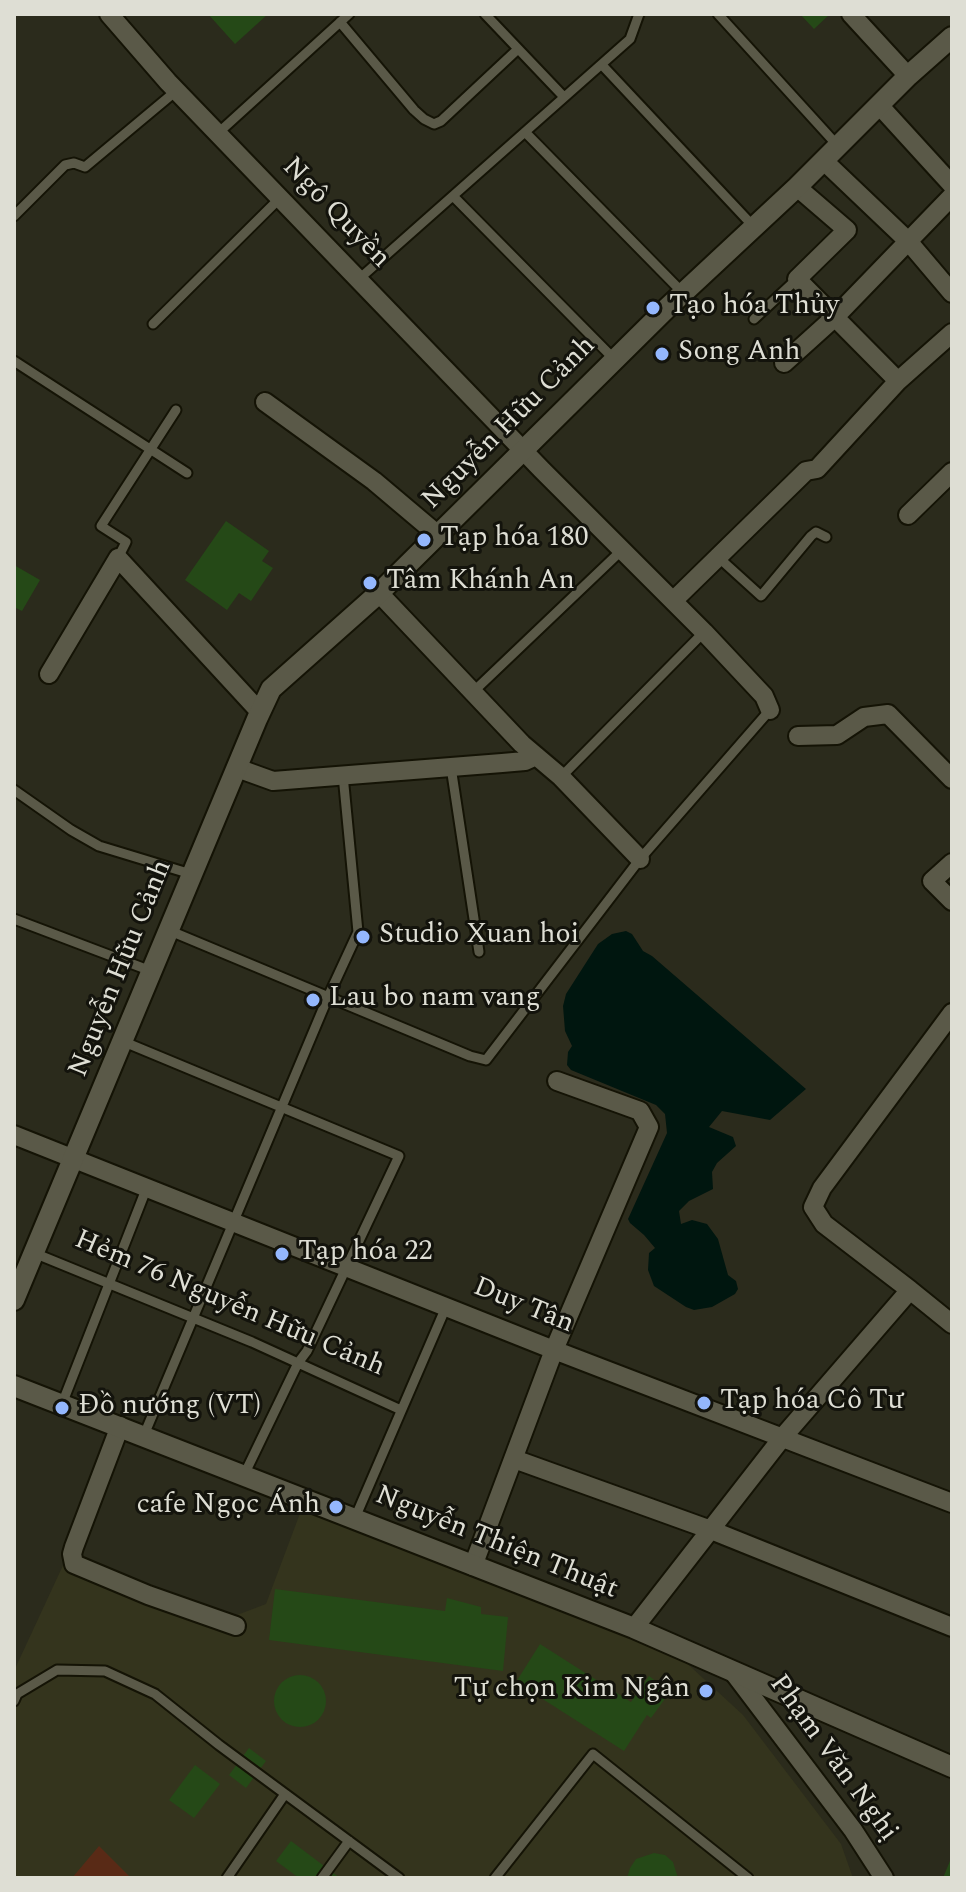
<!DOCTYPE html>
<meta charset="utf-8">
<style>
body{margin:0}
#map{position:relative;width:966px;height:1892px;overflow:hidden;background:#2b2b1c;font-family:Spectral,serif}
canvas{display:block}
.frame{position:absolute;inset:0;border:16px solid #deded4;pointer-events:none}
</style>
<div id="map">
<canvas width="966" height="1892"></canvas>
<div class="frame"></div>
</div>
<script>
const g = document.querySelector('canvas').getContext('2d');
g.lineJoin = 'round';
function fillPath(path, color) { g.fillStyle = color; g.fill(path, 'evenodd'); }
const toPath = rows => new Path2D(rows.map(r => 'M' + r).join(''));
function trace(path, color, width, dash) { g.strokeStyle = color; g.lineWidth = width; g.lineCap = dash ? 'butt' : 'round'; g.setLineDash(dash || []); g.stroke(path); }
function drawText(font, color, halo, rows, align = 'center') {
  g.font = font + ' Spectral,serif'; g.lineWidth = 6; g.setLineDash([]); g.textBaseline = 'middle'; g.strokeStyle = halo; g.fillStyle = color; for (const [text, x, y, turn = 0] of rows) {
    g.save(); g.translate(x, y); g.rotate((+turn || 0) * Math.PI / 180); g.textAlign = isNaN(turn) ? turn : align; if (halo) g.strokeText(text, 0, 0); g.fillText(text, 0, 0); g.restore();
  }
}
const built = toPath([
 [302,1508,679,1656,743,1715,841,1844,853,1878,14,1878,14,1671,65,1561,237,1615,266,1604]
]);
const green = toPath([
 [99,1846,131,1878,72,1878]
]);
const water = toPath([
 [626,931,632,934,643,951,652,956,806,1089,770,1120,722,1111,709,1127,733,1137,736,1146,717,1163,712,1172,713,1189,689,1201,679,1211,681,1224,692,1220,707,1224,718,1239,728,1275,736,1281,738,1289,735,1294,712,1307,694,1310,686,1307,654,1286,648,1270,649,1253,655,1248,644,1235,630,1223,628,1219,667,1133,665,1114,656,1105,571,1070,567,1065,568,1052,572,1046,565,1031,563,1006,566,994,598,944,612,934]
]);
const building = toPath([
 [208,14,268,14,235,44],
 [800,14,830,14,814,29],
 [226,521,269,551,262,561,273,568,251,601,239,593,227,610,185,580],
 [14,565,40,580,22,611,14,607],
 [275,1589,445,1611,447,1598,481,1607,481,1614,508,1617,503,1671,269,1640],
 [540,1644,631,1702,649,1676,670,1692,651,1718,647,1715,624,1751,516,1682],
 '274 1701a26 26 0 1 1 52 0a26 26 0 1 1-52 0Z',
 [249,1748,266,1761,246,1788,229,1775],
 [195,1765,220,1784,194,1818,169,1800],
 [291,1841,340,1878,299,1878,276,1861],
 [654,1853,665,1855,673,1862,678,1878,627,1878,630,1868,636,1859],
 [952,1856,952,1878,943,1878]
]);
const lane = toPath([
 [485,14,564,97],
 [718,14,838,146],
 [340,22,414,110,424,119,434,124,441,121,518,49],
 [602,65,754,227],
 [525,132,683,293],
 [217,134,349,14],
 [453,196,615,360],
 [14,216,65,165,74,163,85,167,176,91],
 [359,279,630,39,639,14],
 [754,319,797,279],
 [153,324,280,198],
 [14,361,187,473],
 [718,557,761,596,811,536,816,532,826,537],
 [118,558,126,542,101,526,176,410],
 [473,692,622,550],
 [451,767,479,952],
 [561,777,704,632],
 [14,790,71,830,99,846,191,874],
 [14,919,151,971],
 [168,930,470,1056,486,1060,640,859,770,710],
 [122,1041,399,1156,307,1351,298,1363,244,1475],
 [34,1253,252,1342,401,1410],
 [62,1404,147,1187],
 [144,1435,328,997,358,932,343,775],
 [355,1518,446,1307],
 [14,1701,17,1694,57,1670,105,1671,155,1694,219,1745,399,1878],
 [227,1878,285,1794],
 [322,1878,349,1841],
 [495,1878,593,1754,748,1878]
]);
const street = toPath([
 [109,14,168,82,542,470,704,632,764,696,770,710],
 [851,14,908,76],
 [879,105,952,185],
 [824,161,908,241,952,293],
 [797,187,847,230,797,279,898,381],
 [784,363,835,317,952,196],
 [265,402,374,481,438,535],
 [908,515,952,472],
 [379,593,522,744,561,777,640,859],
 [673,601,806,471,817,469,898,381,952,333],
 [49,674,118,558,260,712],
 [798,736,837,735,864,717,888,714,952,779],
 [237,768,273,781,502,763,525,761,536,756],
 [952,863,932,881,952,901],
 [14,1135,554,1350,952,1503],
 [910,1290,952,1324],
 [120,1426,74,1547,72,1554,74,1564,148,1595,236,1626],
 [514,1459,711,1530,952,1627],
 [473,1566,554,1350,649,1127,640,1111,557,1081],
 [634,1628,782,1438,910,1290,824,1224,813,1207,822,1188,952,1013],
 [734,1673,853,1830,884,1878]
]);
const secondary = toPath([
 [14,1300,257,719,271,689,379,593,666,309,797,187,908,76,952,37],
 [14,1386,634,1628,952,1767]
]);
const markers = [
 [653,308,8,"#94b7fd"],
 [662,354,8,"#94b7fd"],
 [424,540,8,"#94b7fd"],
 [370,583,8,"#94b7fd"],
 [363,937,8,"#94b7fd"],
 [313,1000,8,"#94b7fd"],
 [282,1254,8,"#94b7fd"],
 [704,1403,8,"#94b7fd"],
 [62,1408,8,"#94b7fd"],
 [336,1507,8,"#94b7fd"],
 [706,1691,8,"#94b7fd"]
];
const streetNames = [
 ["Ngô Quyền",335,214,46],
 ["Nguyễn Hữu Cảnh",510,424,-45],
 ["Nguyễn Hữu Cảnh",122,969,-68],
 ["Hẻm 76 Nguyễn Hữu Cảnh",229,1305,23],
 ["Duy Tân",523,1307,22],
 ["Nguyễn Thiện Thuật",496,1544,22],
 ["Phạm Văn Nghị",832,1759,54]
];
const poiNames = [
 ["Tạo hóa Thủy",669,308],
 ["Song Anh",678,354],
 ["Tạp hóa 180",440,540],
 ["Tâm Khánh An",386,583],
 ["Studio Xuan hoi",379,937],
 ["Lau bo nam vang",329,1000],
 ["Tạp hóa 22",298,1254],
 ["Tạp hóa Cô Tư",720,1403],
 ["Đồ nướng (VT)",78,1408],
 ["cafe Ngọc Ánh",320,1507,"right"],
 ["Tự chọn Kim Ngân",690,1691,"right"]
];
fillPath(built, '#34341d');
fillPath(green, '#592a16');
fillPath(water, '#00160f');
fillPath(building, '#254917');
trace(lane, '#141305', 13);
trace(street, '#141305', 22);
trace(secondary, '#141305', 24);
trace(lane, '#5a5948', 9);
trace(street, '#5a5948', 18);
trace(secondary, '#5a5948', 20);
for (const [x, y, r, color] of markers) { const dot = new Path2D(); dot.arc(x, y, r, 0, 2 * Math.PI); g.fillStyle = color; g.fill(dot); trace(dot, '#13130c', 3); }
drawText('28px', '#deded4', '#13130c', streetNames);
drawText('28px', '#deded4', '#13130c', poiNames, 'left');
</script>
